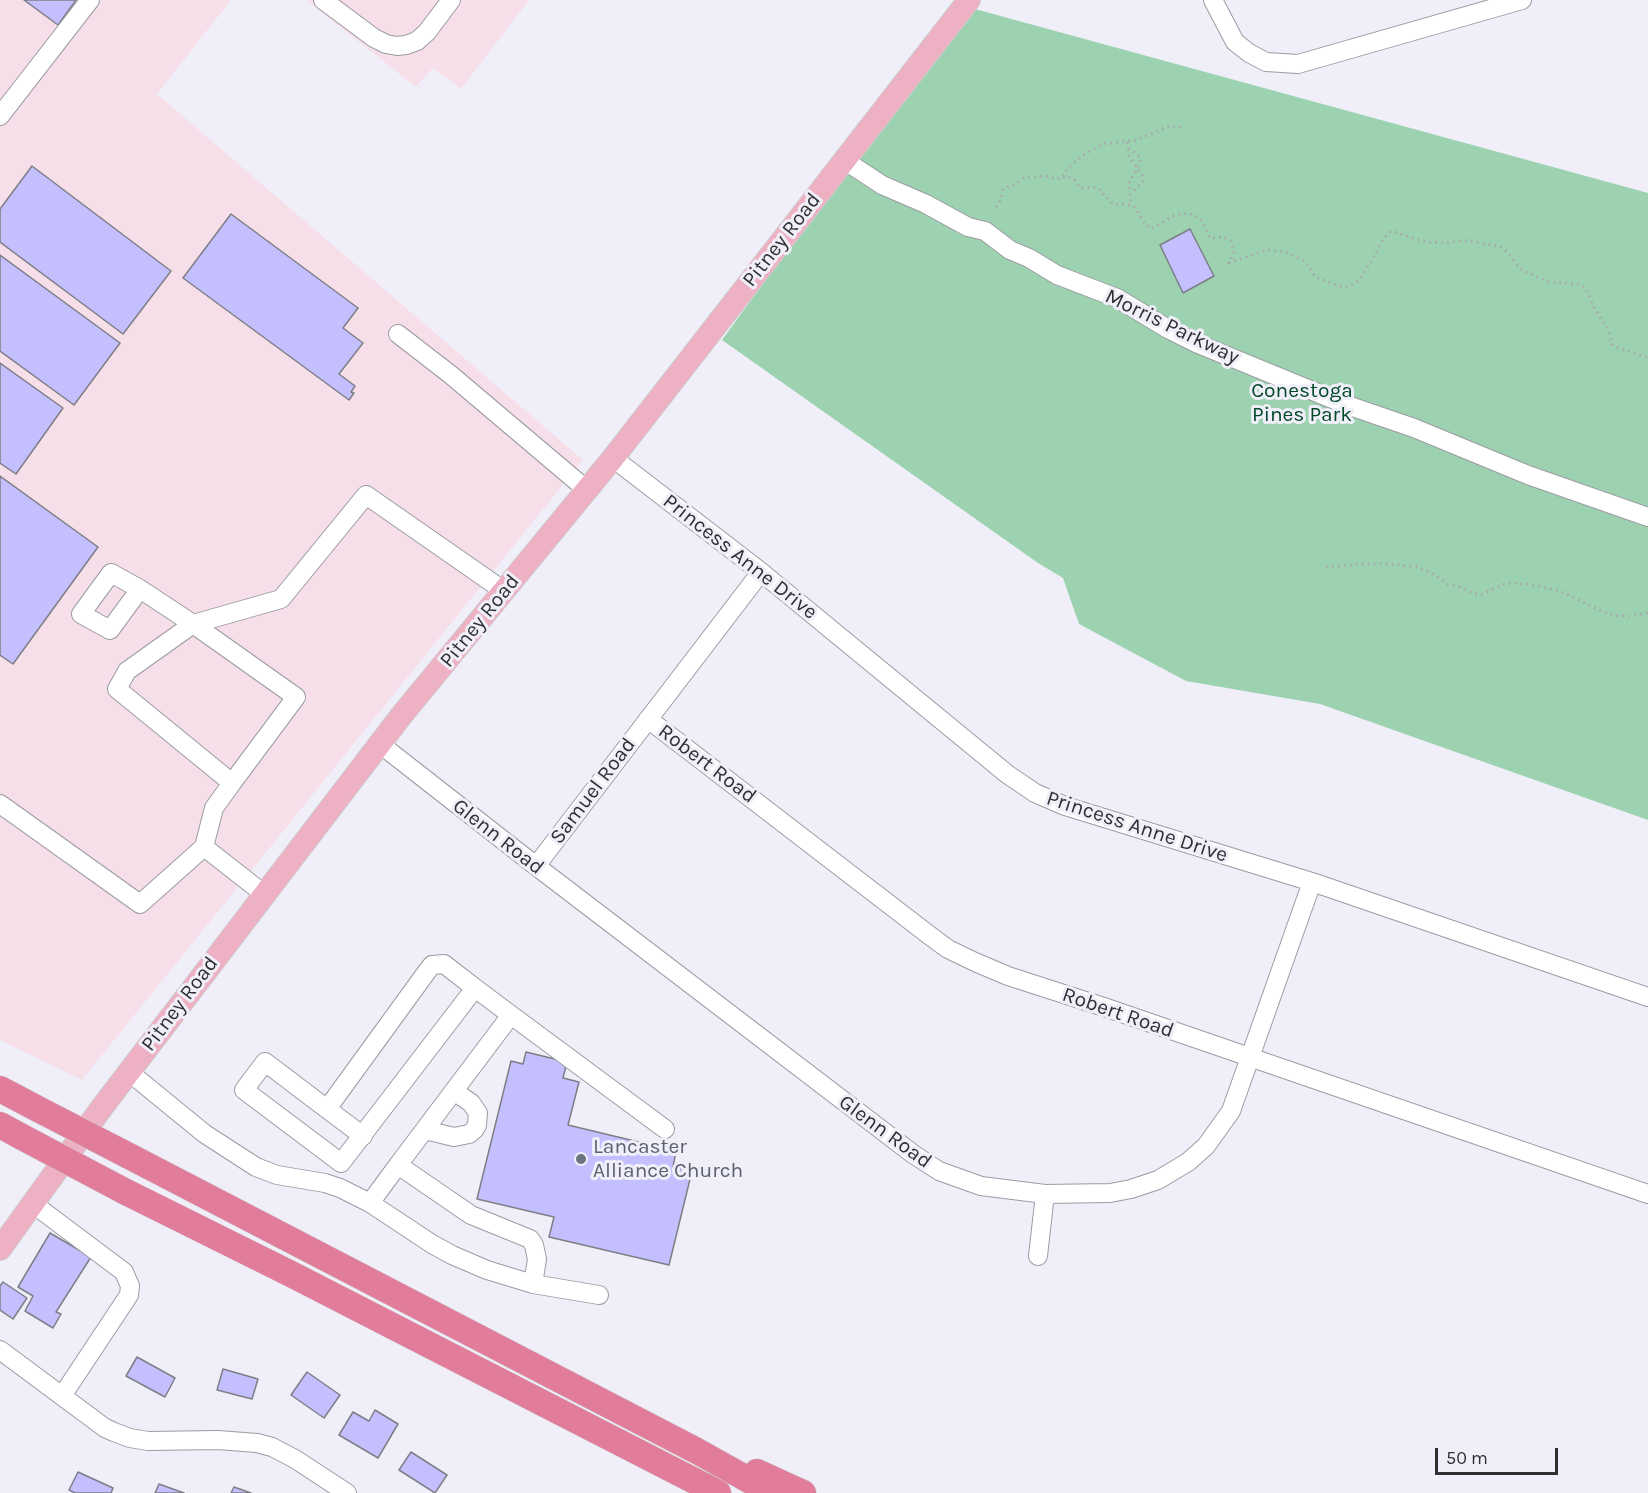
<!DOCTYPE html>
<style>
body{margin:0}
#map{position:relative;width:1648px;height:1493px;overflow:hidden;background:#f0eff9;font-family:Karla,sans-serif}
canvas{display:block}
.scale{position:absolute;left:1435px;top:1448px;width:123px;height:27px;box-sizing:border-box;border:3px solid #303033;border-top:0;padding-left:8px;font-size:18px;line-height:21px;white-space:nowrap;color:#303033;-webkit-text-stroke:4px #f0eff9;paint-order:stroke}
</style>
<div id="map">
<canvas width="1648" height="1493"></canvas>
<div class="scale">50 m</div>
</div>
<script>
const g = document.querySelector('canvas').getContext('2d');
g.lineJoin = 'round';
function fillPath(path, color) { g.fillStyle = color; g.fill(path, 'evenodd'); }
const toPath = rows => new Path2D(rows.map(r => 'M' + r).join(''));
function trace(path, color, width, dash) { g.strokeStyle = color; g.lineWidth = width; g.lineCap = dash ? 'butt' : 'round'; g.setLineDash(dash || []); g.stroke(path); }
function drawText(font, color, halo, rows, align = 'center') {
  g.font = font + ' Karla,sans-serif'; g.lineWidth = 6; g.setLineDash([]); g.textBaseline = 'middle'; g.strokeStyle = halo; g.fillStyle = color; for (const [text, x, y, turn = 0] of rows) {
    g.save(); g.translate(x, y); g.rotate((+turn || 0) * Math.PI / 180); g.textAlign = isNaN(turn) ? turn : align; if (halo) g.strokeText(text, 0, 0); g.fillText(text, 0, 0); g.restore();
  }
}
const industrial = toPath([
 [0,0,231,0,157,94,583,460,82,1080,0,1040],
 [306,0,529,0,461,89,433,68,416,87]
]);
const green = toPath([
 [964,6,1648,193,1648,820,1320,704,1186,681,1079,624,1063,578,1038,563,722,340]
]);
const building = toPath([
 [24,0,76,0,58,25,24,0],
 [32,166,171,271,123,334,0,242,0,209,32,166],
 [231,214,358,308,343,328,363,343,339,374,355,386,351,392,354,393,349,400,183,278,231,214],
 [1190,229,1214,276,1183,293,1160,245,1190,229],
 [0,255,120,343,74,405,0,351,0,255],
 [0,363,63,408,16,474,0,463,0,363],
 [0,476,98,547,13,664,0,655,0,476],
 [526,1052,567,1062,563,1078,579,1082,568,1125,676,1151,673,1167,692,1171,669,1265,549,1237,554,1217,477,1199,511,1061,523,1064,526,1052],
 [50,1233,91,1257,56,1312,61,1314,53,1328,25,1311,33,1296,18,1287,50,1233],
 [3,1282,27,1298,13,1319,0,1310,0,1286,3,1282],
 [137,1357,175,1378,165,1397,126,1376,137,1357],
 [223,1369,258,1379,252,1399,217,1390,223,1369],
 [307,1372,340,1395,324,1418,291,1395,307,1372],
 [375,1410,398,1424,378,1458,339,1435,353,1412,369,1421,375,1410],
 [411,1452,447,1475,435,1493,399,1470,411,1452],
 [78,1472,113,1488,111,1493,75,1493,69,1490,78,1472],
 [159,1484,184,1493,155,1493,159,1484],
 [234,1487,251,1493,231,1493,234,1487]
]);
const path = toPath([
 [1127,142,1128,147,1140,157,1140,163,1129,183,1131,205],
 [1128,149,1129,157,1143,176,1143,181,1132,193],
 [1063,177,1073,178,1080,188,1097,187,1113,204,1131,205,1136,208,1142,220,1151,229,1173,216,1188,213,1196,216,1203,222,1210,238,1224,237,1231,241,1234,252,1229,263,1267,250,1285,252,1305,261,1315,277,1342,287,1350,286,1358,281,1371,262,1383,239,1391,231,1426,242,1447,243,1463,240,1499,246,1504,249,1523,271,1549,282,1579,284,1585,287,1595,309,1608,329,1613,346,1648,358],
 [996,207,1000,201,1003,189,1013,185,1025,177,1044,176,1056,179,1063,177,1068,168,1082,156,1102,144,1137,140,1169,126,1185,128],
 [1326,567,1382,563,1417,567,1432,573,1448,584,1460,587,1474,594,1482,594,1507,583,1527,584,1560,591,1610,615,1629,616,1648,613]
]);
const minor = toPath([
 [323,0,374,38,386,44,397,46,406,45,417,41,427,32,451,0],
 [1213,0,1235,42,1249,53,1266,62,1298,64,1522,0],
 [0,116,90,0],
 [844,160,882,185,926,204,968,227,985,231,1010,250,1029,258,1057,275,1117,298,1168,329,1196,343,1347,405,1414,428,1528,475,1648,517],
 [398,334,451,375,587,490],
 [613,458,761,572,1007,774,1035,793,1065,806,1312,882,1648,997],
 [140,589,110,630,81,614,111,573,140,589,193,624,296,697,232,783],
 [648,719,929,935,948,949,975,962,1008,976,1104,1007,1648,1194],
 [380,744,536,866,913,1154,939,1171,981,1186,1045,1194,1110,1193,1131,1189,1158,1180,1188,1162,1206,1146,1231,1111,1312,882],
 [0,804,140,904,204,847,214,808,232,783,117,689,127,671,193,624,281,599,366,495,504,591],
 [204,847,264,894],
 [536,866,761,572],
 [511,1015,665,1129],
 [129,1072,205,1134,256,1167,277,1175,325,1183,340,1188,370,1203,432,1244,452,1255,487,1270,533,1284,537,1259,534,1245,530,1239,471,1215,398,1165,511,1015,475,988,444,964,432,965,428,970,327,1109,265,1062,244,1090,341,1163,475,988],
 [327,1109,363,1136],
 [425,1130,454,1137,469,1134,474,1130,477,1125,478,1113,471,1103,454,1091],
 [32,1203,124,1272,130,1286,129,1295,62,1396],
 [370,1203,398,1165],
 [1038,1256,1045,1194],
 [533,1284,599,1295],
 [0,1350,105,1428,114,1432,130,1438,148,1441,218,1440,257,1443,272,1447,295,1459,347,1493]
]);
const major = toPath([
 [0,1249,103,1106,401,716,613,458,969,0]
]);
const highway = toPath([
 [0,1089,36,1108],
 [0,1125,22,1137],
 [129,1156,697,1451,772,1493],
 [124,1191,291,1274,718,1493],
 [757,1472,803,1493]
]);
const highwayBridge = toPath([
 [36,1108,129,1156],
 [22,1137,124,1191]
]);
const markers = [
 [581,1159,6,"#6b7280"]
];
const streetNames = [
 ["Pitney Road",782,240,-52],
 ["Morris Parkway",1172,327,26],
 ["Princess Anne Drive",740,557,38],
 ["Pitney Road",480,621,-51],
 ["Robert Road",707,764,37],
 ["Samuel Road",593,791,-53],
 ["Princess Anne Drive",1137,827,18],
 ["Glenn Road",498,837,38],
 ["Pitney Road",180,1004,-53],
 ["Robert Road",1118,1013,19],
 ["Glenn Road",885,1132,36]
];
const parkNames = [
 ["Conestoga",1302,391],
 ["Pines Park",1302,415]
];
const worshipNames = [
 ["Lancaster",593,1147],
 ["Alliance Church",593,1171]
];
fillPath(industrial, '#f7dfea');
fillPath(green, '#9dd2b0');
fillPath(building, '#c4c0ff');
trace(building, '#7e7e86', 1.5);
trace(minor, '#9b9ba3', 20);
trace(major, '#cdcdce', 24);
trace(highway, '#cdcdce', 27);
trace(path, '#a7a7ae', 3, [1.5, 4.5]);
trace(minor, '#fff', 18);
trace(major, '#eeb0c3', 22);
trace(highway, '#e27c9b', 26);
trace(highwayBridge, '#cdcdce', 27, []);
trace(highwayBridge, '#e27c9b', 26);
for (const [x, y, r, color] of markers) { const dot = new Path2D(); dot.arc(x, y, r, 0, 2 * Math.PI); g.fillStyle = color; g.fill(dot); trace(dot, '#f0eff9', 2); }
drawText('21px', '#303033', '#f0eff9', streetNames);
drawText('21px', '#024929', '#f0eff9', parkNames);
drawText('21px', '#5b616d', '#f0eff9', worshipNames, 'left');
</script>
